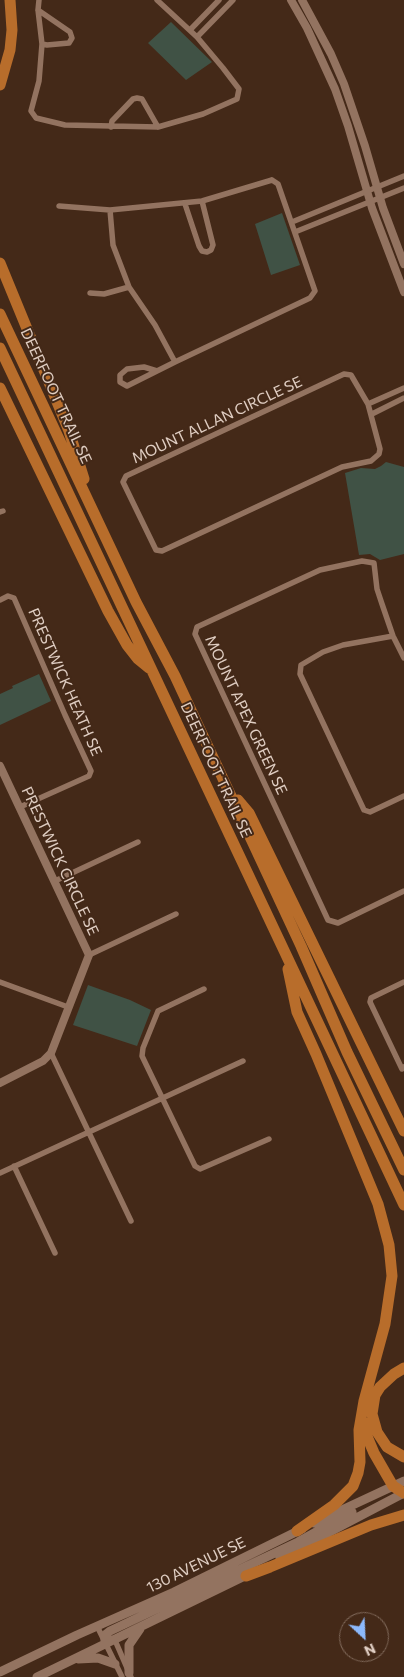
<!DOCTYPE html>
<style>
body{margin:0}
#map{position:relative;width:404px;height:1677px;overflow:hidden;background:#442918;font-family:Commissioner,sans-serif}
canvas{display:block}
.north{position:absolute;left:339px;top:1612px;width:50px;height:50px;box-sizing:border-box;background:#442918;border:1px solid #826b5c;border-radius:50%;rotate:155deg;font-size:14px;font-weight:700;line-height:20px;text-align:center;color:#e0cec3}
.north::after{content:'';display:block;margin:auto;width:18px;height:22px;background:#8cb9fc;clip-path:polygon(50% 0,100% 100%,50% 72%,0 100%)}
</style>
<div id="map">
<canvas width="404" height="1677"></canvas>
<div class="north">N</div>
</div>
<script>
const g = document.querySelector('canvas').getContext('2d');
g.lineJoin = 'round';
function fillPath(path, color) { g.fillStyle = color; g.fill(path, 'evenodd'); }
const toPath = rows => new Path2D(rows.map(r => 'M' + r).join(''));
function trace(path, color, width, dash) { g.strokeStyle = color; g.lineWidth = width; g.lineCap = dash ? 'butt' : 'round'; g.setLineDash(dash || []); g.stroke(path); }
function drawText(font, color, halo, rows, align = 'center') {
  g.font = font + ' Commissioner,sans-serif'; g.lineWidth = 4; g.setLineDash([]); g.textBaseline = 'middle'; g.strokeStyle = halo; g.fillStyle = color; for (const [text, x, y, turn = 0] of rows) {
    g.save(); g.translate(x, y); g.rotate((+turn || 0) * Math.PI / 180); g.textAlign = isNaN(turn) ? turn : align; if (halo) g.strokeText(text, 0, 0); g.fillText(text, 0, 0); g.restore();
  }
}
const green = toPath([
 [171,22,212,62,186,80,148,43],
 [282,213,300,265,271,275,255,224],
 [386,462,404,467,404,554,380,560,370,554,359,555,345,473,361,468,375,469,381,466],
 [39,674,51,701,0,725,0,694,13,688,12,686],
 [88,985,130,1000,151,1010,137,1046,73,1025]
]);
const minor = toPath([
 [39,0,38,10,42,44,39,81,31,111,36,118,65,125,158,127,203,114,237,99,239,89,223,68,197,37,157,0],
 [38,10,70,32,72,38,69,43,47,45,42,44],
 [190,30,219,0],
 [197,37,233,0],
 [111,127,112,121,133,99,137,98,142,99,158,127],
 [272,180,278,184,315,291,310,298,175,362,155,325,129,287,113,245,110,210,202,201,272,180],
 [185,204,199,246,202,251,207,252,211,250,213,245,202,201],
 [59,206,110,210],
 [292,222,404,176],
 [295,232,404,188],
 [90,293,104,294,129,287],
 [157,371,144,367,127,369,120,375,120,382,127,386,175,362],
 [344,374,351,375,368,404,380,449,379,454,371,461,342,467,162,551,156,550,123,482,126,476,344,374],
 [368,404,404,388],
 [372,414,404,398],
 [0,512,3,511],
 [0,600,8,596,14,598,65,715,91,771,89,776,20,807],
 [393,636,343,645,323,652,301,665,300,674,364,810,370,812,404,796],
 [404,658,393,636,382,604,377,589,374,563,362,561,320,570,197,627,195,634,328,920,338,923,404,891],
 [55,881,138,842],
 [89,955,176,914],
 [0,982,68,1007],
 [404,982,371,998,370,1002,402,1069,404,1067],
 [204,989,158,1011,143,1048,142,1056,195,1166,200,1169,269,1139],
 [51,1053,131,1221],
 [14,1166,55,1253],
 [0,1173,243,1061],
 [97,1626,122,1677],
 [114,1638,131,1677]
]);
const tertiary = toPath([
 [291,0,307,28,335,89,348,126,372,208,404,292],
 [302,0,331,54,344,84,365,146,383,208,404,264],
 [0,766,89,955,51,1053,43,1061,0,1083]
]);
const secondary = toPath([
 [314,1523,404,1481],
 [280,1558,404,1493],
 [105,1643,105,1635,110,1631,298,1542,352,1512],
 [78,1659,98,1658,115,1664],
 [0,1672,77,1635,174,1592,302,1529],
 [129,1673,129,1645,140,1629],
 [37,1677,251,1573]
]);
const motorway = toPath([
 [0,85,10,50,12,30,10,0],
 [0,263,69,431,84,479],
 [0,314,136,602,175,676,301,946,347,1052,404,1170],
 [0,348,404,1205],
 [0,388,108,611,127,645,138,659,149,668],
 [238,800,249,813,404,1131],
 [288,969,297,1012,316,1054,378,1204,389,1245,392,1276,385,1324,364,1401,359,1430,360,1462,358,1473,353,1486,334,1505,297,1531],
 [404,1368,394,1374,380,1387,375,1395,372,1414,377,1432,387,1447,404,1457],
 [366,1423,366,1434,374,1453,393,1486,404,1493],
 [246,1576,270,1567,371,1525,404,1515]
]);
const streetNames = [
 ["DEERFOOT TRAIL SE",56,396,65],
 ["MOUNT ALLAN CIRCLE SE",217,420,-25],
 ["PRESTWICK HEATH SE",65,682,66],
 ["MOUNT APEX GREEN SE",246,715,65],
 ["DEERFOOT TRAIL SE",216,770,65],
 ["PRESTWICK CIRCLE SE",60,861,65],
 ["130 AVENUE SE",196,1565,-26]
];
fillPath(green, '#405245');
trace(minor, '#937360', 5.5);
trace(tertiary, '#937360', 8);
trace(secondary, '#937360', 9);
trace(motorway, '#b86d2b', 11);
drawText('15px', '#e0cec3', '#442918', streetNames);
</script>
